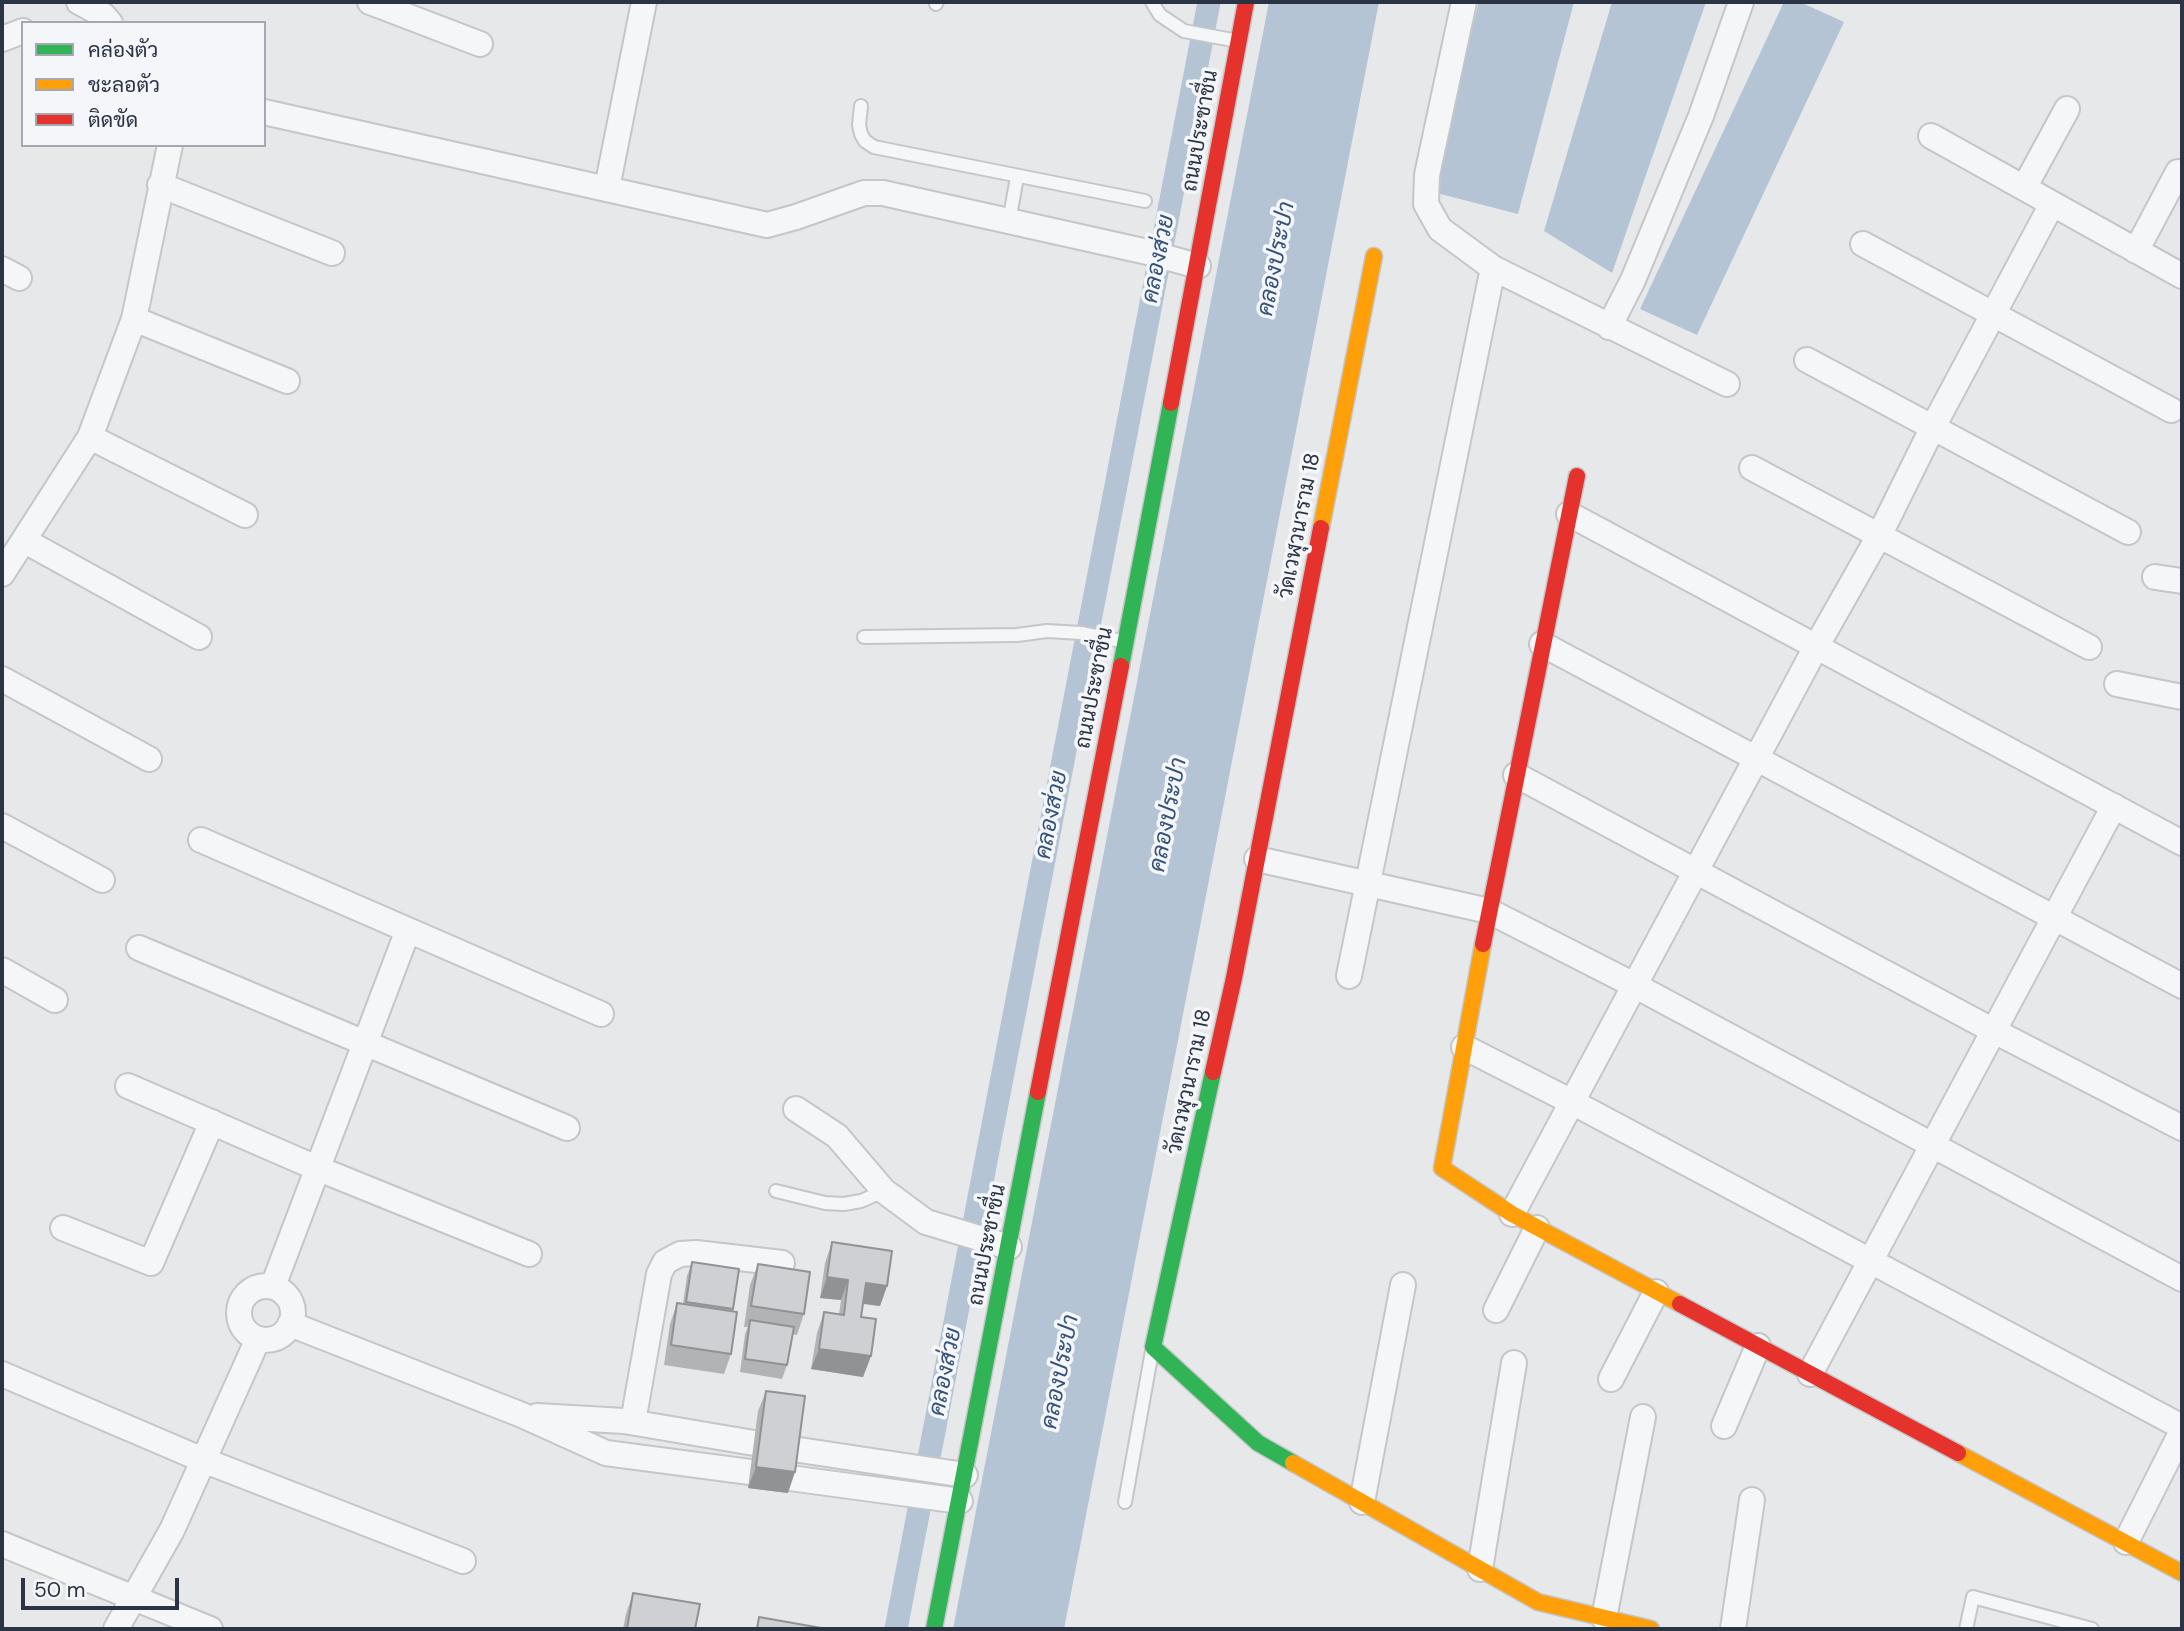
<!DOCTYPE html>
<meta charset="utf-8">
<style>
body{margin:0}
#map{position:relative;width:2184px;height:1631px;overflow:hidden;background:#e6e8ea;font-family:"DM Sans",Sarabun,sans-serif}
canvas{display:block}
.frame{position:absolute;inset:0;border:4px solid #2b3445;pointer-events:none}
.legend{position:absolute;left:21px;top:21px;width:245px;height:126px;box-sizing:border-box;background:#f4f6f9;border:2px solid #a4a8b1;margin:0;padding:9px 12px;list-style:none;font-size:21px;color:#2b3445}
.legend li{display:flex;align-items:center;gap:14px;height:35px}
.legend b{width:35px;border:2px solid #a4a8b1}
.scale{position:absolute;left:21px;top:1578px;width:158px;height:32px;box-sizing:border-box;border:4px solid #2b3445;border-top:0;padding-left:9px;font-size:21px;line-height:24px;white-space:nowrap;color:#2b3445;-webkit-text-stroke:5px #f4f6f9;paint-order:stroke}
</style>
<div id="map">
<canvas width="2184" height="1631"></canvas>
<div class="frame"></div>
<ul class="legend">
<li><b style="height:9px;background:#30b455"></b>คล่องตัว</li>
<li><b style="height:9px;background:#ff9f0a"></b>ชะลอตัว</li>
<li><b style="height:9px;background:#e5322d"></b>ติดขัด</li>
</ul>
<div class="scale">50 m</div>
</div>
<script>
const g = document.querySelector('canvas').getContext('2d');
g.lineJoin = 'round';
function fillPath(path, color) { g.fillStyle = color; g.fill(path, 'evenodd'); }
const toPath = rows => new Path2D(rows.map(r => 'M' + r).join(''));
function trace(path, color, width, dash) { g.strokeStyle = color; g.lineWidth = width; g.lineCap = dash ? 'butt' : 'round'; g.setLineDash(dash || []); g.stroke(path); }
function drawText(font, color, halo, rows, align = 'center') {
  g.font = font + ' "DM Sans",Sarabun,sans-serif'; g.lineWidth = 7; g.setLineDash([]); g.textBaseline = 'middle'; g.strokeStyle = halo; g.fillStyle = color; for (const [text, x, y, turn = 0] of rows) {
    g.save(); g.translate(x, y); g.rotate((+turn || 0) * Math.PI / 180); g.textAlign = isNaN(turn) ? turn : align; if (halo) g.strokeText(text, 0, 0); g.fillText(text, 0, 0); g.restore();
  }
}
const water = toPath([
 [1269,2,1379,2,1064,1629,953,1629],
 [1479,2,1574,2,1518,214,1429,191],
 [1612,2,1706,2,1612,273,1544,231],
 [1784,2,1800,2,1844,22,1697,335,1640,309]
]);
const canal = toPath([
 [896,1629,1209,2]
]);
const lane = toPath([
 [1152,2,1160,15,1184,31,1238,41],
 [936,4,937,2],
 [861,106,859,125,861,134,865,141,874,147,1145,201],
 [1009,222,1017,177],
 [864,637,1017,635,1047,631,1081,633,1122,641],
 [776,1191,825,1203,844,1204,861,1201,884,1191],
 [1125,1502,1152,1351],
 [1966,1629,1973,1597,2092,1629]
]);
const street = toPath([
 [79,2,103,15,110,23],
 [370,2,480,44],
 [1464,2,1427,175,1426,204,1440,229,1493,268,1727,384],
 [2,39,23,31],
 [264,112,767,225,796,217,864,193,883,193,1143,251,1198,266],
 [1931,136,2182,276],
 [160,185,332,253],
 [607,188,644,2],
 [2024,188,2067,109],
 [1863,244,2171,410],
 [2136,251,2178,172],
 [2,269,19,278],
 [134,319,287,381],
 [1609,327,1633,280,1701,116,1741,2],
 [1807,360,2128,532],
 [90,437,245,515],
 [1752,468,2089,647],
 [1569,514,2182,843],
 [25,541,199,637],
 [2,574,90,437,134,319,170,145],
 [2155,577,2182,581],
 [1542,644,2182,986],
 [2,679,149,759],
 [2117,684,2182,697],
 [1516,775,1994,1031,2182,1128],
 [2,826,102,880],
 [201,840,601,1014],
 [1257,859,1489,911,1634,985,2182,1279],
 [139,948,567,1128],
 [2,970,55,1000],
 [1349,976,1493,268],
 [1464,1047,1572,1102,2182,1427],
 [128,1086,319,1169,529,1254],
 [796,1109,837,1136,884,1191,926,1222,1009,1247],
 [1512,1214,1816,647,1879,536,1933,427,2052,204],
 [63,1228,151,1263,212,1122],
 '239 1313a27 27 0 1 1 54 0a27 27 0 1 1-54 0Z',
 [273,1286,408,930],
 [1496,1310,1537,1228],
 [290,1324,522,1415,606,1453,750,1472],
 [2,1374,203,1460,463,1561],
 [1810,1374,2114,806],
 [1611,1379,1656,1292],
 [537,1416,624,1421,754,1443],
 [633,1422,659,1274,665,1262,680,1254,696,1253,782,1263],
 [1724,1426,1758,1346],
 [793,1449,965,1475],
 [790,1478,960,1501],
 [1362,1502,1403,1285],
 [2126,1542,2182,1431],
 [2,1544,210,1629],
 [1480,1569,1514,1363],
 [1604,1618,1643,1417],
 [116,1629,172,1530,258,1339],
 [1733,1629,1752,1500]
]);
const fast = toPath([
 [1121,666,1171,403],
 [1213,1072,1153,1347,1258,1443,1293,1463],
 [934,1629,1038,1092]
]);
const slow = toPath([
 [1321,528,1374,256],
 [1483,944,1442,1168,1512,1214,1680,1304],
 [1958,1453,2182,1573],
 [1293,1463,1538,1602,1651,1629]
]);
const jam = toPath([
 [1171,403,1246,2],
 [1483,944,1577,476],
 [1213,1072,1234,978,1321,528],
 [1038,1092,1121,666],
 [1680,1304,1958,1453]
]);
const wall = toPath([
 [832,1242,887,1286,880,1306,863,1304,861,1317,871,1356,863,1377,811,1369,817,1333,824,1312,839,1314,841,1300,820,1298,825,1263],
 [692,1262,733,1309,731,1354,724,1374,664,1365,670,1324,677,1303,683,1304,687,1276],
 [758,1264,804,1314,797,1335,792,1334,787,1365,782,1379,740,1372,745,1334,748,1327,744,1327,750,1285],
 [766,1391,788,1493,748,1488,758,1411],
 [633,1593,695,1629,623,1629,626,1614]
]);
const shadedWall = toPath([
 [827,1277,848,1280,841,1300,820,1298],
 [866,1283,887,1286,880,1306,858,1303],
 [819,1349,871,1356,863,1377,811,1369],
 [756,1467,795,1472,788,1493,748,1488]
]);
const building = toPath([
 [832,1242,892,1251,887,1286,866,1283,861,1317,876,1319,871,1356,819,1349,824,1312,844,1315,848,1280,827,1277,832,1242],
 [692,1262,739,1269,733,1309,686,1302,692,1262],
 [758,1264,810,1272,804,1314,751,1306,758,1264],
 [677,1303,737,1312,731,1354,671,1345,677,1303],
 [750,1320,794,1327,787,1365,745,1359,750,1320],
 [766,1391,805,1396,795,1472,756,1467,766,1391],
 [633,1593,700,1604,695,1629,627,1629,633,1593],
 [759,1617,827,1629,757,1629,759,1617]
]);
const streetNames = [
 ["ถนนประชาชื่น",1201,131,-80],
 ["วัดเวฬุวนาราม 18",1300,526,-79],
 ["ถนนประชาชื่น",1095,688,-79],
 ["วัดเวฬุวนาราม 18",1190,1082,-78],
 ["ถนนประชาชื่น",988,1245,-79]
];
const waterNames = [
 ["คลองส่วย",1159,259,-79],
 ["คลองประปา",1277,259,-79],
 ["คลองส่วย",1052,815,-79],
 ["คลองประปา",1169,815,-79],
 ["คลองส่วย",946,1372,-79],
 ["คลองประปา",1061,1372,-79]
];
fillPath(water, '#b4c4d5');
trace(canal, '#b4c4d5', 23);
trace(lane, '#c4c6c8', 16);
trace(street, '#c4c6c8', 28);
trace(fast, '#c4c6c8', 19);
trace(slow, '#c4c6c8', 19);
trace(jam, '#c4c6c8', 19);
trace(lane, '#f5f6f7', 12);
trace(street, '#f5f6f7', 24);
trace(fast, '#30b455', 16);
trace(slow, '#ff9f0a', 16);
trace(jam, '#e5322d', 16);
fillPath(wall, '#b1b3b5');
fillPath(shadedWall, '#909294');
fillPath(building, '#ced0d3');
trace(building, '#909294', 2);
drawText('21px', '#2b3445', '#f4f6f9', streetNames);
drawText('italic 23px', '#34527a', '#f4f6f9', waterNames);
</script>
